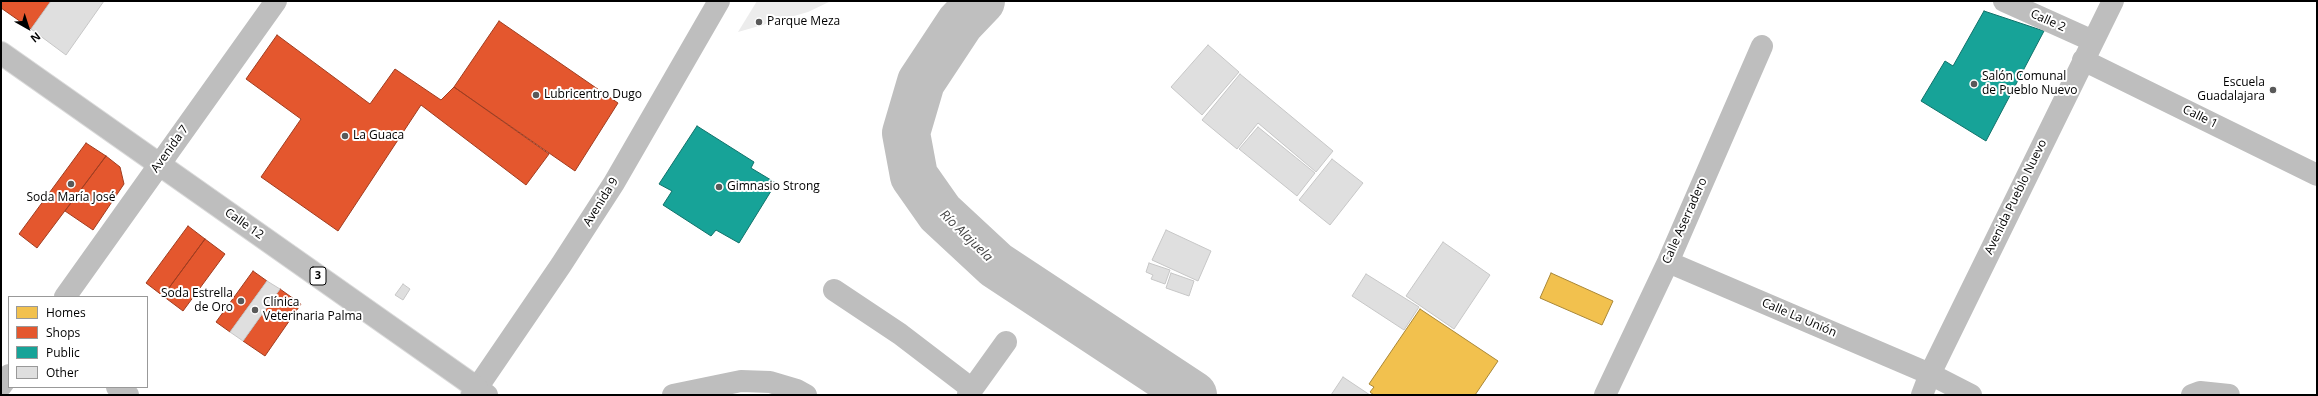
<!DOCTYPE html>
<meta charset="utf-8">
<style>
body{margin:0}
#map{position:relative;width:2318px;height:396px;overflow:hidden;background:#fff;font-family:"Open Sans",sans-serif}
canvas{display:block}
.frame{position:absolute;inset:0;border:2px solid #000;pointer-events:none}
.legend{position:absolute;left:8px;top:296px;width:140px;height:92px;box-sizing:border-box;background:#fff;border:1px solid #999;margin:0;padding:5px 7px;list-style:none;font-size:12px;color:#000}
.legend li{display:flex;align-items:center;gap:8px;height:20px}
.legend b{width:20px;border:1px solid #999}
.north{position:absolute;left:8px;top:8px;width:40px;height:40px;-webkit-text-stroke:3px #fff;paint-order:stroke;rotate:141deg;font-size:11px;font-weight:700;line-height:16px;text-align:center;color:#000}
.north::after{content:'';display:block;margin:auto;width:14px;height:18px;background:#000;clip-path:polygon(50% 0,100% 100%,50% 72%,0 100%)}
</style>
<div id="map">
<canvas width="2318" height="396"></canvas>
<div class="frame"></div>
<ul class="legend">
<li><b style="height:11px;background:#f2c14e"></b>Homes</li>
<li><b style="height:11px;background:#e4572e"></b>Shops</li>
<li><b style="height:11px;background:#17a398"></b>Public</li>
<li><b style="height:11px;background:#dfdfdf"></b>Other</li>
</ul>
<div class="north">N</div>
</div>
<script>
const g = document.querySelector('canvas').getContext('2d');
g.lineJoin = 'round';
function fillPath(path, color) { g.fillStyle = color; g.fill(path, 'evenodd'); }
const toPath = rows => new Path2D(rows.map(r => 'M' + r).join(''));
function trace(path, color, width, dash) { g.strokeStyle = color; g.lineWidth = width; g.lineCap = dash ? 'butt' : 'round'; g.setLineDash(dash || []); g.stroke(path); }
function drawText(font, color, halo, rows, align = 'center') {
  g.font = font + ' "Open Sans",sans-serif'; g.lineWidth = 4; g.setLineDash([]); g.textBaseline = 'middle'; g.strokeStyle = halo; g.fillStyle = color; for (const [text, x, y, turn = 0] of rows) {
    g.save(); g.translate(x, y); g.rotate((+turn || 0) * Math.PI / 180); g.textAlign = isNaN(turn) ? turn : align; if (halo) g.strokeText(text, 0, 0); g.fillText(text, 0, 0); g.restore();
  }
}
const green = toPath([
 [757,1,831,1,808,12,738,32]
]);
const homes = toPath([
 [1551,273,1613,301,1602,325,1540,298,1551,273],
 [1420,309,1498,361,1475,395,1374,395,1370,392,1374,387,1369,384,1420,309]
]);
const shops = toPath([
 [1,1,51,1,31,29,1,8,1,1],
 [499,21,618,103,575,171,454,87,499,21],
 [277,35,370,104,395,69,441,100,454,87,549,154,526,185,421,105,338,231,261,177,301,119,246,79,277,35],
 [86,143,106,156,37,248,19,234,86,143],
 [106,156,120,167,124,184,93,230,65,211,106,156],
 [188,226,205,239,163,296,146,283,188,226],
 [205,239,225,254,183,311,163,296,205,239],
 [253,271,267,281,230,332,216,322,253,271],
 [280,289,301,304,265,356,243,341,280,289]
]);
const public = toPath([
 [1984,11,2044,31,1986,141,1921,101,1945,61,1953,66,1984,11],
 [697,126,754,162,751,168,776,183,739,243,716,230,711,236,663,205,672,191,659,184,697,126]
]);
const river = toPath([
 [981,1,960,23,921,82,906,133,914,176,940,213,996,265,1193,395]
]);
const building = toPath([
 [51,1,104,1,66,55,31,29,51,1],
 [1208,45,1239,72,1202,115,1171,87,1208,45],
 [1240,74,1333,151,1316,172,1258,123,1237,149,1202,120,1240,74],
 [1258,127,1315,173,1297,196,1239,149,1258,127],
 [1332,159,1363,183,1330,225,1299,200,1332,159],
 [1166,230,1211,251,1198,281,1152,260,1166,230],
 [1443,242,1490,275,1454,329,1406,296,1443,242],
 [1149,263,1170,270,1165,284,1151,279,1153,275,1146,272,1149,263],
 [1171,273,1194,281,1189,296,1166,288,1171,273],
 [1366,274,1419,307,1404,330,1352,296,1366,274],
 [267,281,280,289,243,341,230,332,267,281],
 [403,284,410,289,403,300,395,295,403,284],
 [1343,377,1370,395,1331,395,1343,377]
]);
const minor = toPath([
 [2004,1,2093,41],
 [2083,60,2317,175],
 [1668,262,1930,374,1971,395],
 [834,290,900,334,972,389],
 [65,297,276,1],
 [1,386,9,375],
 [117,387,128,395],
 [487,395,477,388,561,265,614,183,719,1],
 [673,395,741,381,770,382,797,390,806,395],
 [968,395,1006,342],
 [1605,395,1668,262,1762,46],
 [1922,395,1930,374,2113,1],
 [2192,395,2200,392,2229,395]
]);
const major = toPath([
 [1,53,477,388,472,395]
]);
const markers = [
 [759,22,4,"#595959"],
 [1974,84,4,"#595959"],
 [2273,90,4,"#595959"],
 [536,95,4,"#595959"],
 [345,136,4,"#595959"],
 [71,184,4,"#595959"],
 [719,187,4,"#595959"],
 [241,301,4,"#595959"],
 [255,310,4,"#595959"]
];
const shields = [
 [318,276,16]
];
const shieldNames = [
 ["3",318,276]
];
const streetNames = [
 ["Calle 2",2048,21,24],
 ["Calle 1",2200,117,26],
 ["Avenida 7",170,149,-54],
 ["Avenida Pueblo Nuevo",2016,197,-64],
 ["Avenida 9",601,202,-58],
 ["Calle Aserradero",1685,221,-66],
 ["Calle 12",244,224,35],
 ["Calle La Unión",1799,318,23]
];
const poiNames = [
 ["Parque Meza",767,22],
 ["Salón Comunal",1982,77],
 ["de Pueblo Nuevo",1982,91],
 ["Escuela",2265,83,"right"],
 ["Guadalajara",2265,97,"right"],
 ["Lubricentro Dugo",544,95],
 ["La Guaca",353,136],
 ["Gimnasio Strong",727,187],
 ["Soda María José",71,198,"center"],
 ["Soda Estrella",233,294,"right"],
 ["de Oro",233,308,"right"],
 ["Clínica",263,303],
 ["Veterinaria Palma",263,317]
];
const waterNames = [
 ["Río Alajuela",966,236,44]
];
fillPath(green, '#ececec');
fillPath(homes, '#f2c14e');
trace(homes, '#a98737', 1);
fillPath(shops, '#e4572e');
trace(shops, '#a03d20', 1);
fillPath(public, '#17a398');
trace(public, '#10726a', 1);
trace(river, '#bfbfbf', 48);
fillPath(building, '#dfdfdf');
trace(building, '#c7c7c7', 1);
trace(major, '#dbdbdb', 24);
trace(minor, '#bebebe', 22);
trace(major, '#bebebe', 22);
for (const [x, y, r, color] of markers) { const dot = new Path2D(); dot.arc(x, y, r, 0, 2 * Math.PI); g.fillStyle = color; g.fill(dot); trace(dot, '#fff', 1.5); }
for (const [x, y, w] of shields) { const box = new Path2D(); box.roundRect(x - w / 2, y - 9, w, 18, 3); g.fillStyle = '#fff'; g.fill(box); trace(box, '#000', 1); }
drawText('bold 11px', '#000', null, shieldNames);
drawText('12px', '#000', '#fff', streetNames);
drawText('12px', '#000', '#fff', poiNames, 'left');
drawText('italic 13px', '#444', '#fff', waterNames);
</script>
